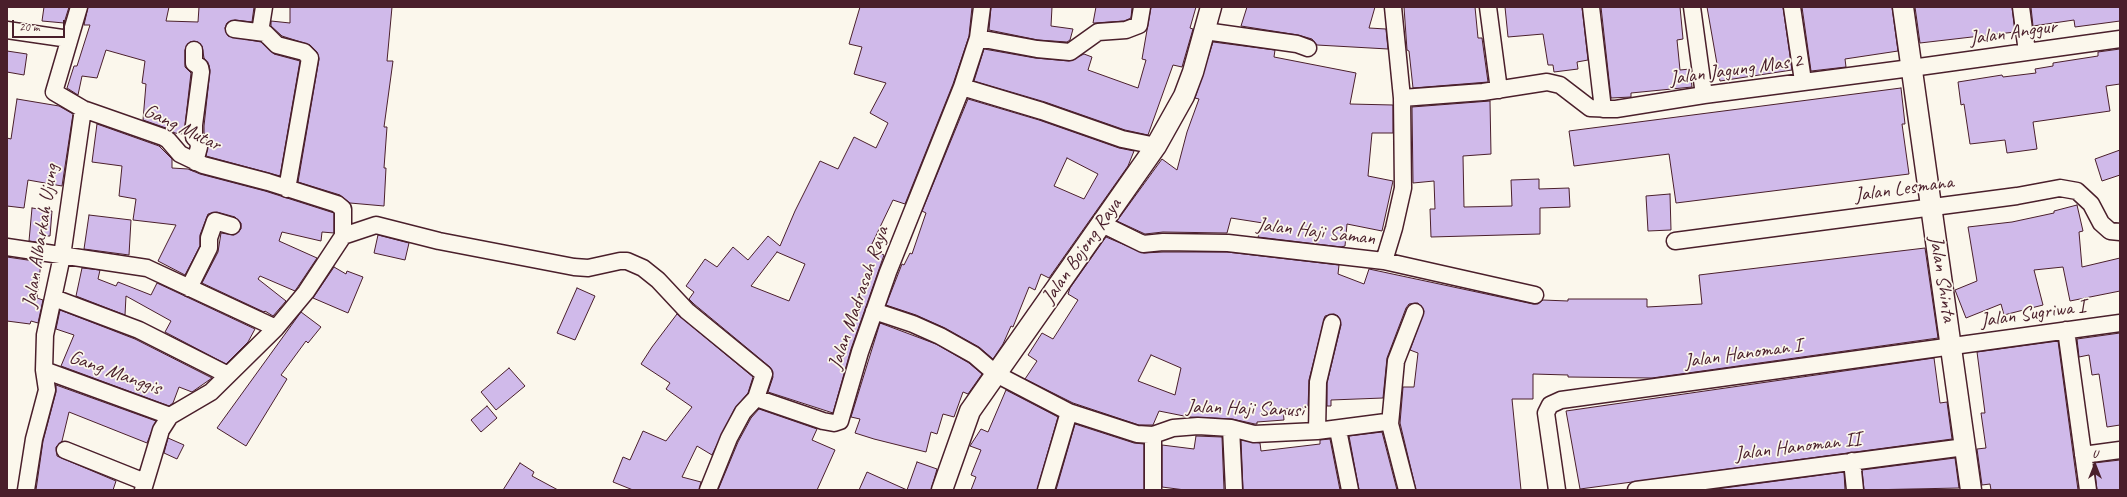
<!DOCTYPE html>
<style>
body{margin:0}
#map{position:relative;width:2127px;height:497px;overflow:hidden;background:#fbf7ec;font-family:Caveat,sans-serif}
canvas{display:block}
.frame{position:absolute;inset:0;border:8px solid #4a1f2b;pointer-events:none}
.north{position:absolute;left:2075px;top:445px;width:40px;height:40px;-webkit-text-stroke:3px #fbf7ec;paint-order:stroke;rotate:0deg;font-size:11px;font-weight:700;line-height:16px;text-align:center;color:#4a1f2b}
.north::after{content:'';display:block;margin:auto;width:14px;height:18px;background:#4a1f2b;clip-path:polygon(50% 0,100% 100%,50% 72%,0 100%)}
.scale{position:absolute;left:12px;top:20px;width:53px;height:18px;box-sizing:border-box;border:2px solid #4a1f2b;border-top:0;padding-left:5px;font-size:12px;line-height:14px;white-space:nowrap;color:#4a1f2b;-webkit-text-stroke:3px #fbf7ec;paint-order:stroke}
</style>
<div id="map">
<canvas width="2127" height="497"></canvas>
<div class="frame"></div>
<div class="north">U</div>
<div class="scale">20 m</div>
</div>
<script>
const g = document.querySelector('canvas').getContext('2d');
g.lineJoin = 'round';
function fillPath(path, color) { g.fillStyle = color; g.fill(path, 'evenodd'); }
const toPath = rows => new Path2D(rows.map(r => 'M' + r).join(''));
function trace(path, color, width, dash) { g.strokeStyle = color; g.lineWidth = width; g.lineCap = dash ? 'butt' : 'round'; g.setLineDash(dash || []); g.stroke(path); }
function drawText(font, color, halo, rows, align = 'center') {
  g.font = font + ' Caveat,sans-serif'; g.lineWidth = 3.5; g.setLineDash([]); g.textBaseline = 'middle'; g.strokeStyle = halo; g.fillStyle = color; for (const [text, x, y, turn = 0] of rows) {
    g.save(); g.translate(x, y); g.rotate((+turn || 0) * Math.PI / 180); g.textAlign = isNaN(turn) ? turn : align; if (halo) g.strokeText(text, 0, 0); g.fillText(text, 0, 0); g.restore();
  }
}
const building = toPath([
 [44,7,69,7,64,23,42,21,44,7],
 [88,7,169,7,166,21,198,22,199,7,254,7,252,22,235,20,227,23,225,28,228,36,261,42,274,54,300,61,280,176,206,156,208,145,208,138,204,133,204,126,210,70,209,65,204,58,202,46,198,42,190,42,185,50,185,67,191,73,184,134,175,133,166,128,143,120,146,84,142,83,145,61,106,50,97,78,82,76,78,95,67,88,74,66,77,66,90,25,84,25,88,7],
 [290,7,392,7,387,61,393,61,384,127,387,127,384,168,386,168,384,206,350,203,340,195,298,182,319,59,317,52,310,45,282,36,271,26,271,21,290,23,290,7],
 [860,7,972,7,969,36,953,84,905,204,893,200,870,248,884,255,851,349,833,413,768,392,773,377,770,367,694,304,689,299,694,292,686,286,705,259,717,267,733,247,748,260,768,236,780,246,795,211,820,161,838,169,854,137,876,148,888,123,870,113,886,83,854,74,862,47,849,44,860,7],
 [777,252,805,264,789,301,751,286,777,252],
 [991,7,1052,7,1051,26,1073,29,1070,40,1067,42,1038,40,989,30,991,7],
 [1096,7,1132,7,1131,18,1124,21,1095,23,1093,23,1096,7],
 [1151,7,1196,7,1190,28,1193,29,1182,67,1173,65,1148,135,1125,130,1045,102,974,81,984,49,1035,58,1069,61,1084,54,1092,57,1088,70,1138,88,1146,60,1142,59,1151,7],
 [1247,7,1375,7,1369,28,1386,29,1388,49,1317,45,1312,39,1298,35,1241,26,1247,7],
 [1404,7,1475,7,1478,38,1482,38,1488,82,1413,88,1409,51,1407,50,1404,7],
 [1505,7,1582,7,1588,60,1577,62,1578,69,1554,72,1553,65,1548,65,1543,34,1508,37,1505,7],
 [1601,7,1680,7,1683,39,1677,40,1680,70,1690,69,1692,87,1631,93,1631,97,1611,98,1601,7],
 [1707,7,1783,7,1792,70,1720,81,1707,7],
 [1802,7,1892,7,1898,51,1845,59,1846,67,1811,71,1802,7],
 [1915,7,2012,7,2015,32,1920,43,1915,7],
 [2031,7,2120,7,2120,21,2075,27,2074,20,2033,26,2031,7],
 [1213,42,1275,50,1274,57,1356,73,1350,104,1393,105,1393,133,1372,133,1368,176,1393,181,1382,231,1347,224,1345,246,1341,247,1258,237,1263,223,1231,218,1227,233,1163,232,1145,234,1117,221,1162,159,1177,170,1187,132,1199,99,1195,98,1213,42],
 [2120,49,2120,84,2106,86,2110,111,2033,122,2037,149,2007,153,2005,140,1970,144,1964,104,1961,105,1958,82,2002,75,2003,77,2036,73,2035,69,2053,66,2053,63,2098,56,2098,52,2120,49],
 [7,51,27,54,24,75,7,72,7,51],
 [1901,88,1905,124,1902,124,1909,174,1676,203,1669,154,1574,166,1569,131,1901,88],
 [17,99,59,106,73,114,62,186,28,180,24,208,7,206,7,138,11,139,17,99],
 [968,99,1039,120,1119,148,1134,151,1128,166,1049,278,1041,274,1035,290,1029,287,1013,327,1011,326,1003,344,993,359,979,347,945,328,916,315,886,305,902,264,904,265,910,253,912,254,926,213,922,211,968,99],
 [1067,158,1098,174,1084,199,1054,186,1067,158],
 [1490,101,1491,154,1463,156,1464,207,1512,206,1511,180,1539,179,1539,189,1569,188,1570,207,1540,208,1540,234,1431,237,1430,209,1435,209,1434,181,1413,183,1412,107,1490,101],
 [97,124,159,146,172,159,172,168,188,169,200,174,265,191,334,213,334,233,322,232,321,241,282,232,279,241,317,258,295,291,260,276,258,279,286,301,273,316,265,311,264,312,202,283,218,252,221,233,234,235,241,229,241,223,235,217,217,212,208,214,200,235,200,246,185,275,158,261,176,225,133,220,136,199,119,196,122,166,92,162,97,124],
 [2120,150,2120,175,2102,181,2095,159,2120,150],
 [1670,194,1671,230,1648,231,1646,196,1670,194],
 [2077,205,2083,231,2079,232,2082,267,2120,258,2120,291,2070,301,2063,267,2034,270,2043,305,2004,315,2001,304,1966,318,1955,290,1977,281,1968,227,2012,222,2054,213,2054,211,2077,205],
 [32,208,52,211,50,236,44,236,44,243,29,241,32,208],
 [89,215,131,220,129,255,84,249,89,215],
 [378,235,409,243,405,260,374,253,378,235],
 [1106,237,1144,253,1163,252,1227,252,1339,265,1338,274,1364,284,1369,269,1533,304,1538,304,1543,300,1568,301,1568,299,1647,299,1647,307,1702,304,1699,275,1925,248,1938,338,1652,378,1568,377,1568,375,1533,374,1533,399,1512,399,1521,490,1416,490,1400,423,1403,387,1414,387,1418,353,1410,350,1424,311,1418,303,1409,304,1406,308,1387,358,1383,398,1331,400,1331,406,1327,406,1327,383,1341,325,1338,316,1334,314,1325,316,1309,380,1308,408,1283,409,1284,420,1257,422,1257,424,1255,424,1232,419,1189,417,1159,411,1153,425,1139,425,1073,403,1025,379,1037,361,1028,355,1042,333,1053,339,1078,300,1068,294,1070,288,1106,237],
 [1151,355,1181,368,1175,395,1138,381,1151,355],
 [7,257,41,262,37,298,43,300,38,323,31,321,30,324,7,321,7,257],
 [334,267,346,274,347,271,363,277,348,313,313,298,334,267],
 [82,268,100,270,98,279,116,286,118,282,151,295,157,283,255,329,248,342,226,364,165,332,171,321,126,296,125,315,76,296,82,268],
 [577,288,595,296,575,340,557,333,577,288],
 [60,310,135,339,212,378,192,392,179,387,173,403,169,406,61,366,74,335,56,329,60,310],
 [301,312,321,327,308,343,306,341,281,375,287,379,246,446,217,428,301,312],
 [677,314,753,377,748,393,735,408,712,455,697,446,682,477,701,482,699,490,633,490,613,482,623,457,630,460,643,431,666,441,692,407,666,389,670,383,641,364,652,347,677,314],
 [880,323,936,344,969,363,982,374,968,394,963,392,954,417,943,414,937,434,931,432,926,452,874,439,855,433,860,419,851,417,880,323],
 [2120,333,2120,425,2107,427,2099,374,2092,375,2089,355,2079,357,2077,339,2120,333],
 [2058,341,2078,490,1991,490,1990,484,1982,485,1977,449,1986,448,1981,413,1985,413,1977,352,2058,341],
 [1934,358,1940,403,1947,402,1952,439,1580,489,1566,411,1934,358],
 [509,368,525,386,496,410,481,392,509,368],
 [56,385,156,421,147,443,69,412,62,441,56,447,57,456,116,481,113,490,36,490,43,441,56,392,56,385],
 [1006,390,1058,417,1037,490,971,490,976,477,971,475,981,450,970,446,981,429,988,432,1006,390],
 [487,406,497,418,481,432,471,420,487,406],
 [759,409,817,429,812,440,835,450,817,490,718,490,738,442,751,418,759,409],
 [1075,424,1134,443,1144,444,1144,490,1056,490,1075,424],
 [1382,432,1397,490,1359,490,1349,436,1382,432],
 [1196,436,1222,437,1224,490,1185,490,1162,487,1162,445,1194,449,1196,436],
 [168,438,184,445,177,459,164,453,168,438],
 [1330,439,1340,490,1243,490,1241,440,1260,443,1261,451,1320,444,1320,440,1330,439],
 [1955,458,1959,488,1864,490,1862,470,1955,458],
 [2120,460,2120,490,2097,490,2094,463,2120,460],
 [917,462,937,469,931,490,859,490,867,472,907,490,917,462],
 [520,463,534,472,532,476,558,490,503,490,520,463],
 [1844,472,1845,490,1709,490,1844,472]
]);
const minor = toPath([
 [79,7,54,92,83,109,163,137,168,140,180,154,203,165,268,182,337,204,343,209,343,236,306,292,276,328,211,392,170,416,161,430,143,490],
 [1393,7,1402,98],
 [1488,7,1499,90],
 [1591,7,1603,109],
 [1692,7,1704,95],
 [1792,7,1803,81],
 [2021,7,2027,52],
 [234,29,265,33,277,45,304,52,310,58,287,189],
 [7,30,69,39],
 [1205,31,1297,44,1308,48],
 [260,32,264,7],
 [978,38,1037,49,1070,52,1098,32,1126,30,1139,25,1142,7],
 [194,50,194,63,200,67,201,72,194,125,194,137,198,141,199,147,195,162],
 [962,87,1042,111,1122,139,1156,146],
 [1102,224,1143,244,1163,242,1228,243,1384,261,1394,228,1403,188,1402,98,1483,92,1547,82,1560,85,1590,108,1616,109,1704,95,1926,66,2120,39],
 [343,236,376,225,439,241,574,267,588,268,620,261,627,261,643,268,658,280,687,311,764,374,756,398,743,412,729,438,708,490],
 [1675,241,2017,196,2060,188,2077,191,2091,204,2101,223,2110,231,2120,232],
 [7,247,147,268,276,328],
 [1384,261,1535,295],
 [189,288,209,248,209,238,215,221,232,226],
 [54,298,139,330,228,375],
 [874,311,913,324,940,336,974,355,996,374,1069,412,1137,434,1153,435,1173,428,1198,426,1231,428,1254,434,1317,431,1386,422,1390,424,1407,490],
 [2066,330,2088,490],
 [44,370,170,416],
 [756,398,823,421,834,423,840,421,860,352,888,272,962,87,978,38,982,7],
 [1390,424,1396,361,1415,312],
 [1231,428,1234,490],
 [1338,430,1350,490],
 [1317,431,1318,382,1332,323],
 [65,450,145,482],
 [2083,455,2120,450],
 [1852,461,1855,490],
 [26,490,34,439,47,390,44,370,45,335,62,256,83,109],
 [1046,490,1069,412],
 [1153,490,1153,435],
 [1557,490,1546,413,1550,405,1561,400,2120,323],
 [1636,490,1965,447]
]);
const tertiary = toPath([
 [1903,7,1971,490],
 [942,490,970,411,1156,146,1184,96,1193,72,1211,7]
]);
const streetNames = [
 ["Jalan Anggur",2013,33,-8],
 ["Jalan Jagung Mas 2",1736,70,-8],
 ["Gang Mutar",182,128,26],
 ["Jalan Lesmana",1904,189,-8],
 ["Jalan Haji Saman",1316,232,7],
 ["Jalan Albarkah Ujung",41,236,-81],
 ["Jalan Bojong Raya",1082,251,-55],
 ["Jalan Shinta",1942,279,81],
 ["Jalan Madrasah Raya",859,298,-71],
 ["Jalan Sugriwa I",2033,314,-8],
 ["Jalan Hanoman I",1743,354,-8],
 ["Gang Manggis",115,373,20],
 ["Jalan Haji Sanusi",1245,409,2],
 ["Jalan Hanoman II",1798,447,-7]
];
fillPath(building, '#d0baea');
trace(building, '#4a1f2b', 1);
trace(minor, '#4a1f2b', 19);
trace(tertiary, '#4a1f2b', 23);
trace(minor, '#fbf7ec', 16);
trace(tertiary, '#fbf7ec', 20);
drawText('20px', '#4a1f2b', '#fbf7ec', streetNames);
</script>
